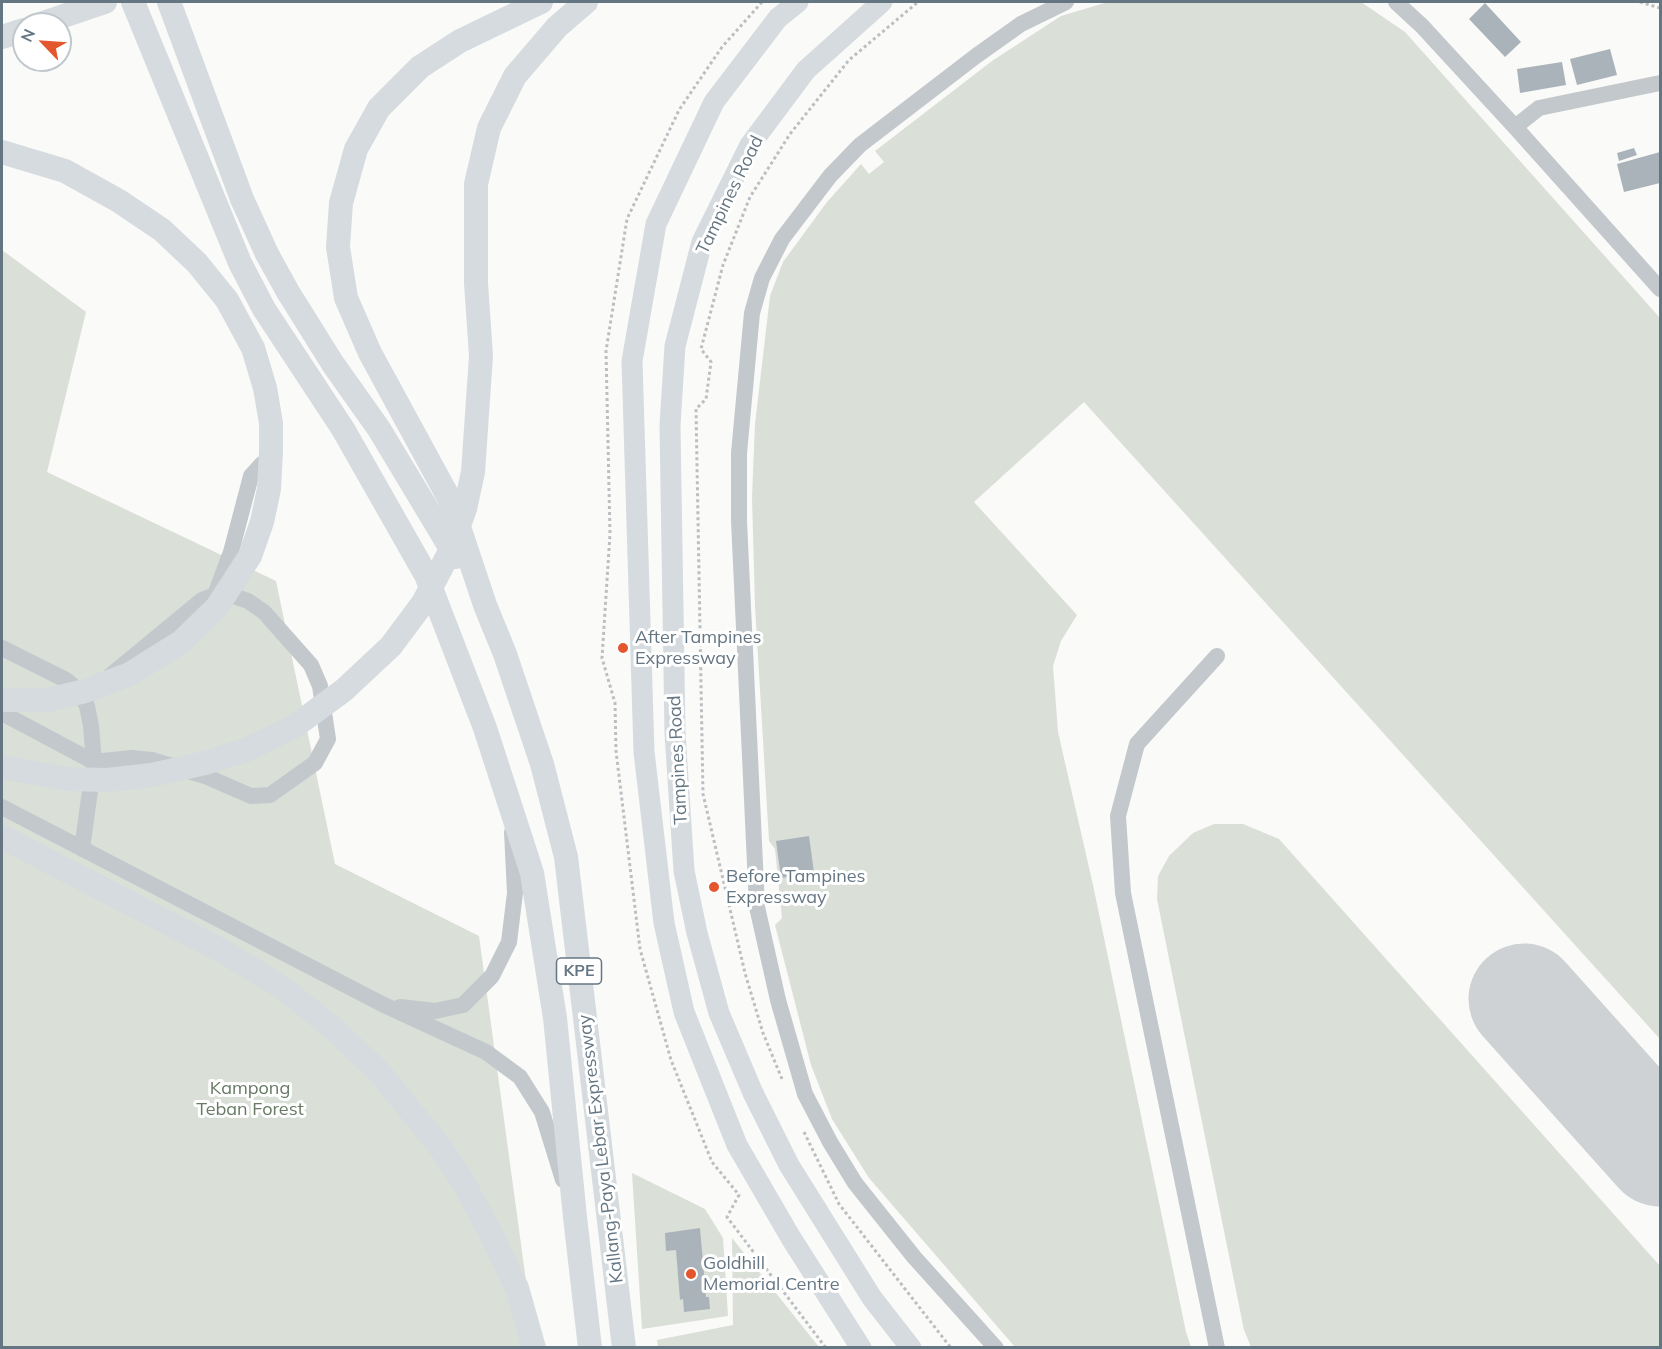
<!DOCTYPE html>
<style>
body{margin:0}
#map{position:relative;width:1662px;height:1349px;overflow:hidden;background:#fafaf8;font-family:Mulish,sans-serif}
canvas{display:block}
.frame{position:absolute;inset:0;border:3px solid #657683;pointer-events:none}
.north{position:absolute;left:12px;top:12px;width:60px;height:60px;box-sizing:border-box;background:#fff;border:2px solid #c1c8cd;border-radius:50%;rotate:295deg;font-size:16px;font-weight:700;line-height:24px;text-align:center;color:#657683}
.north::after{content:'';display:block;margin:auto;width:21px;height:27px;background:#e4572e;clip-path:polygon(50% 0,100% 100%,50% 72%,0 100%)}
</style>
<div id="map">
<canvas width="1662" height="1349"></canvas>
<div class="frame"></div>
<div class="north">N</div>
</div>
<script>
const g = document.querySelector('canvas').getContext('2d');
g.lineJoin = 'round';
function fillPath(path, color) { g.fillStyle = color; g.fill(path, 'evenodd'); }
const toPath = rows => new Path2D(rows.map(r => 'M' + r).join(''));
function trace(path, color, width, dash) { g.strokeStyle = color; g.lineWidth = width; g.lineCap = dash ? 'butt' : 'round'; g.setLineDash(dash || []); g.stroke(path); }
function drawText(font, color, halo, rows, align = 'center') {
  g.font = font + ' Mulish,sans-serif'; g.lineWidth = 6; g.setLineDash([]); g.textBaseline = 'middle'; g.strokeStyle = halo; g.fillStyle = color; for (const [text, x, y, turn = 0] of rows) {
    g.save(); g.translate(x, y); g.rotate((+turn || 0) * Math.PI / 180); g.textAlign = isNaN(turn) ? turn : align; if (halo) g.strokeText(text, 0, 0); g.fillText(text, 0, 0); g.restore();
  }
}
const green = toPath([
 [1108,2,1361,2,1405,32,1660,318,1660,1039,1084,402,974,502,1077,615,1061,641,1053,666,1058,732,1093,885,1186,1332,1191,1347,1015,1347,869,1178,832,1119,811,1065,775,925,782,918,775,849,769,841,755,606,752,497,755,424,770,296,783,262,827,202,861,164,869,174,884,162,875,151,992,61,1061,16],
 [2,250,86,312,47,472,276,581,335,864,479,936,535,1347,2,1347],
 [1214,824,1243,824,1279,839,1660,1266,1660,1347,1251,1347,1244,1330,1157,899,1158,876,1169,856,1193,833],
 [632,1173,705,1209,723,1238,728,1316,642,1329],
 [732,1238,819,1347,658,1347,657,1340,733,1325]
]);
const runway = toPath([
 [1524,999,1660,1151]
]);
const building = toPath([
 [1485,3,1521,42,1505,57,1469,19],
 [1610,49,1617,75,1577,85,1570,59],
 [1562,62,1566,85,1520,93,1517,69],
 [1634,148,1637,155,1619,161,1617,153],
 [1660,152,1660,183,1624,192,1617,164],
 [809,836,814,873,781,878,776,841],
 [700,1228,706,1297,709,1297,710,1309,684,1312,683,1299,680,1300,676,1250,666,1251,665,1233]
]);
const path = toPath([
 [762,2,722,47,679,110,627,219,606,351,610,534,602,658,615,703,616,751,640,949,671,1060,712,1162,739,1195,727,1217,826,1348],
 [1640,2,1660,8],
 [782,1079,763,1033,745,973,703,794,696,409,706,399,711,362,701,349,723,265,750,197,790,134,849,60,918,2],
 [804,1132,839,1204,951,1348]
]);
const minor = toPath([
 [1396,2,1422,26,1515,127,1660,289],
 [1515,127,1539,108,1660,83],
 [215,595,231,552,251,476,262,464,274,460],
 [2,648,66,680,78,690,87,706,91,726,94,762,82,849],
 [2,713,94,762,131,758,152,760,205,776,251,796,270,795,315,763,328,739,320,686,311,665,264,612,248,601,231,595,215,595,202,600,110,676],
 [2,807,384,1005,486,1052,520,1077,542,1112,563,1180],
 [400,1007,435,1011,463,1005,492,976,509,942,515,893,512,832],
 [996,1348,914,1257,855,1183,830,1142,805,1094,778,1000,757,907,739,521,739,453,752,313,762,278,782,239,830,176,860,145,976,56,1021,24,1066,2],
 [1217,1348,1123,893,1118,816,1137,744,1217,656]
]);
const major = toPath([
 [798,2,778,18,714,102,656,224,632,361,644,752,664,923,684,1012,737,1145,791,1238,861,1348],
 [882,2,806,70,750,145,702,242,675,346,670,425,675,733,684,871,697,933,719,1013,753,1093,789,1165,872,1298,911,1348]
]);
const highway = toPath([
 [133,2,240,263,264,309,343,429,426,575,485,728,532,873,555,1018,575,1217,590,1348],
 [169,2,242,199,267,254,288,292,333,364,379,429,456,557],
 [541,2,460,41,420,67,379,108,356,149,341,203,338,247,346,298,370,353,450,500,485,605,505,654,542,764,566,857,624,1348],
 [40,24,105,2],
 [2,37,24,30],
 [2,152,65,171,119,201,162,230,197,263,227,300,253,348,265,388,271,423,271,451,269,489,262,522,250,556,217,607,181,642,130,674,85,691,48,700,2,700],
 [2,767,68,779,107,780,152,775,205,763,246,750,295,726,344,690,391,646,423,603,449,553,465,509,473,472,481,356,476,283,476,184,489,128,515,76,557,27,586,2],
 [2,837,224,952,283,988,335,1030,380,1073,441,1148,463,1182,489,1230,517,1288,534,1348]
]);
const markers = [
 [623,648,6,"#e4572e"],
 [714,887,6,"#e4572e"],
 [691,1274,6,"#e4572e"]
];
const shields = [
 [579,971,45]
];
const shieldNames = [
 ["KPE",579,971]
];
const streetNames = [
 ["Tampines Road",730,195,-64],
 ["Tampines Road",678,760,-93],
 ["Kallang-Paya Lebar Expressway",601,1149,-97]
];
const poiNames = [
 ["After Tampines",635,638],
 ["Expressway",635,659],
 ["Before Tampines",726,877],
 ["Expressway",726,898],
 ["Goldhill",703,1264],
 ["Memorial Centre",703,1285]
];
const parkNames = [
 ["Kampong",250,1089],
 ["Teban Forest",250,1110]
];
fillPath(green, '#dadfd7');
trace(runway, '#ced2d4', 111);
fillPath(building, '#aab3b9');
trace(path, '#bbbfc2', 3, [3, 3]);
trace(minor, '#c3c8cc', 16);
trace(major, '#d6dbdf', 21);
trace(highway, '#d6dbdf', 24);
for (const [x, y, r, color] of markers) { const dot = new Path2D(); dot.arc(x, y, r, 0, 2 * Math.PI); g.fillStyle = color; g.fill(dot); trace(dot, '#fff', 2); }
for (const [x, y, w] of shields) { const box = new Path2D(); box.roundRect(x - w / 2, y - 13, w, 26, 4.5); g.fillStyle = '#fff'; g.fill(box); trace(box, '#657683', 1.5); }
drawText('bold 16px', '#657683', null, shieldNames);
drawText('18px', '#657683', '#fff', streetNames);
drawText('18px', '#657683', '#fff', poiNames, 'left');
drawText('18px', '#687a64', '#fff', parkNames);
</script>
